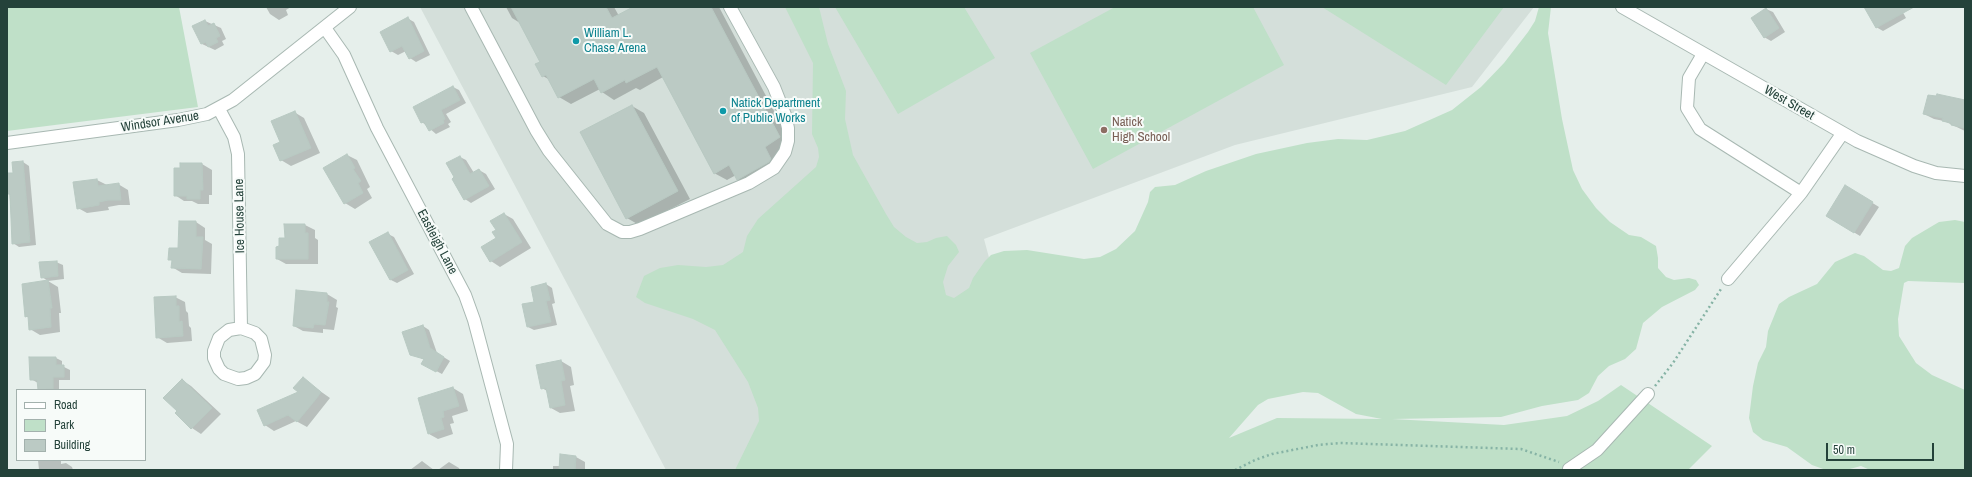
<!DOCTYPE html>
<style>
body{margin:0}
#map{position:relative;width:1972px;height:477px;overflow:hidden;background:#e6efeb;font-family:"Archivo Narrow",sans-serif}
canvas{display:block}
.frame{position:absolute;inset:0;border:8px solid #24423a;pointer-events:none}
.legend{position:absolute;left:16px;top:389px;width:130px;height:72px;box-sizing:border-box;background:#f7fbf9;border:1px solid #a3b1ad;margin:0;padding:5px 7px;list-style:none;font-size:12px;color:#24423a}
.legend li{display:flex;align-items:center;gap:8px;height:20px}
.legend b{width:20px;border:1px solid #a3b1ad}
.scale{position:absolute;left:1826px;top:443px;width:108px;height:18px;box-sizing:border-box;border:2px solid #24423a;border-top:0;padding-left:5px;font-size:12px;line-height:14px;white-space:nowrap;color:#24423a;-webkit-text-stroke:3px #f7fbf9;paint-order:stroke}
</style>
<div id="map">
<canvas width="1972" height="477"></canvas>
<div class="frame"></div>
<ul class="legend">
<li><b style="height:5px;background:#fff"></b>Road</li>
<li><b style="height:11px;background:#bfe0c8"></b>Park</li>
<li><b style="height:11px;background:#bbcac4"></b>Building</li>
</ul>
<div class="scale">50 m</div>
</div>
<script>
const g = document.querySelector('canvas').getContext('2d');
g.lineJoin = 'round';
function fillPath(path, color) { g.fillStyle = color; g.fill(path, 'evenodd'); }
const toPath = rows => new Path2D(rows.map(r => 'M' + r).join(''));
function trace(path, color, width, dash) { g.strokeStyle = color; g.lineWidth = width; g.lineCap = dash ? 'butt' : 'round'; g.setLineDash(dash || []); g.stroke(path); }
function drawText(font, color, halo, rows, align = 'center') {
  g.font = font + ' "Archivo Narrow",sans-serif'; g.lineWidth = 4; g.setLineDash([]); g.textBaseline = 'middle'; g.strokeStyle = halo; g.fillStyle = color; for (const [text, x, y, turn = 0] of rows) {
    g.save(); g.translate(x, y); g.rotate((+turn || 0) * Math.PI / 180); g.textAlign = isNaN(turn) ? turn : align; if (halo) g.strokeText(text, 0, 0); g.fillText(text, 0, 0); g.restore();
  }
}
const built = toPath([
 [420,7,1534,7,1472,87,1235,145,984,239,1046,470,666,470]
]);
const green = toPath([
 [7,7,179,7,198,107,7,131],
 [785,7,819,7,828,44,846,91,845,119,853,155,886,214,894,227,906,237,917,243,927,242,936,238,947,236,956,245,959,252,948,266,943,282,946,295,954,298,969,288,973,278,985,261,991,255,1004,251,1027,250,1084,259,1100,257,1116,249,1135,231,1148,202,1150,192,1155,187,1175,185,1206,171,1256,154,1307,143,1338,139,1367,140,1405,131,1452,110,1481,87,1504,63,1528,32,1535,21,1539,7,1551,7,1548,33,1562,119,1573,170,1582,189,1596,208,1610,222,1629,235,1641,237,1656,246,1658,258,1658,268,1666,277,1674,280,1689,278,1696,280,1699,285,1695,290,1662,307,1643,323,1636,349,1625,359,1609,366,1598,376,1589,393,1578,400,1542,406,1501,417,1392,419,1504,425,1567,416,1598,401,1621,385,1712,446,1688,470,735,470,759,421,758,408,748,382,715,330,693,319,645,303,636,297,644,276,660,268,678,265,706,267,723,265,743,252,747,236,758,219,816,167,819,157,818,148,812,134,813,63],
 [1303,392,1318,393,1356,414,1382,419,1277,418,1229,438,1258,405,1268,399],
 [835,7,964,7,995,58,898,114],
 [1115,7,1253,7,1284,65,1093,169,1030,53],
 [1322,7,1504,7,1446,85],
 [1955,220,1965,222,1965,283,1908,281,1904,283,1898,319,1899,336,1916,363,1932,375,1965,390,1965,470,1870,470,1861,466,1846,470,1826,470,1812,465,1787,447,1763,440,1753,432,1749,418,1753,386,1758,363,1766,347,1768,331,1779,304,1789,297,1817,284,1835,262,1855,253,1864,256,1883,270,1891,271,1899,268,1905,246,1912,238,1939,222]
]);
const shadow = toPath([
 [266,7,291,7,286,10,288,15,279,20,270,14],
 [506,7,614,7,619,16,635,7,719,7,792,145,776,154,783,166,750,186,738,179,736,175,727,180,714,173,663,77,640,90,636,88,614,100,602,92,600,89,571,104,559,97,550,80,543,76,541,62,520,23,512,18],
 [1865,7,1900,7,1906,18,1883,31,1876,27],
 [1766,9,1773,12,1785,32,1771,41,1764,37],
 [407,18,414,22,430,55,416,62,410,58,406,51,398,55,391,51],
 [205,21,221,28,226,39,222,41,224,45,215,50,202,44,194,27],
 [453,87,459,90,466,103,446,114,451,122,448,124,450,127,436,134,422,122],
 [1965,100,1965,131,1944,121,1934,119,1924,114],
 [632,106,644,113,690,199,639,225,627,218],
 [294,112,304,118,320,153,291,166,281,160,281,142],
 [347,155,357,160,370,187,367,189,372,198,355,209,345,203],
 [460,157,466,160,474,173,479,170,486,174,495,189,471,203,465,199],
 [23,162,29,166,36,245,19,247,13,243,8,174,14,174],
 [202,164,212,170,212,195,209,195,209,204,198,204,192,201,184,201,175,195,181,169],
 [97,180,107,185,118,184,128,190,130,205,119,205,108,207,109,210,87,213,78,208,74,183],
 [1845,186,1879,207,1860,236,1827,216],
 [504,214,513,219,531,248,500,267,491,261,497,238,497,230],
 [196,222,205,228,205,240,212,244,211,274,182,273,172,267,173,261,169,259,179,250],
 [305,225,315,230,315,238,318,240,318,264,286,264,277,259,286,238],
 [388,234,394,237,414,274,397,283,391,280,371,243],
 [56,262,63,265,64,279,48,281,42,277],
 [48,281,58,287,61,313,59,313,60,332,40,335,30,329,29,318,26,316],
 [546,284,552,288,555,303,552,304,557,325,534,330,528,327,535,302],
 [297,291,327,294,337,300,336,307,338,308,334,330,323,329,323,333,303,331,294,326],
 [175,297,185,302,186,311,188,313,189,326,191,328,192,341,167,343,157,337],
 [423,326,429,330,437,353,450,361,442,374,423,364,425,360,411,354],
 [56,358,62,361,62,366,70,370,70,380,59,380,59,390,40,390,38,383,31,379],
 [561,361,571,367,574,385,570,386,575,411,560,413,551,408,547,391,542,388],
 [303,379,330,398,307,427,296,421,274,431,265,425,299,392],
 [182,380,191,386,221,414,201,434,192,428,178,411],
 [453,388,463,394,468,411,452,416,454,423,450,424,453,434,438,439,429,434],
 [576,457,585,462,585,470,553,470,553,466,560,466],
 [38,460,61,460,61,464,66,463,72,467,73,470,39,470],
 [422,461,434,470,410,470],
 [449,462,459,468,460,470,438,470]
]);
const building = toPath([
 [511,7,606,7,612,18,633,7,711,7,780,137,765,147,771,159,769,162,737,180,729,165,714,174,657,67,626,83,625,80,601,93,594,79,558,98,546,75,542,77,535,64,540,62,511,7],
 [1864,7,1914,7,1876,28,1864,7],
 [1766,8,1779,28,1764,38,1751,18,1766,8],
 [408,17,424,51,409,59,402,46,390,52,380,32,408,17],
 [205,20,208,26,214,23,220,36,216,38,218,42,208,47,206,42,201,44,192,26,205,20],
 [453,86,460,100,441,110,445,119,443,120,444,123,429,131,424,122,421,123,413,107,453,86],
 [1937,94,1965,100,1965,128,1951,125,1951,123,1942,121,1943,118,1923,114,1928,95,1936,96,1937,94],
 [632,105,678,191,626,219,580,132,632,105],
 [295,111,311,148,280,161,273,145,280,142,271,121,295,111],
 [347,154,355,168,353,169,361,181,358,183,363,193,344,204,323,168,347,154],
 [460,156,470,174,479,169,489,186,464,200,452,179,454,177,446,163,460,156],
 [23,161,30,242,12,244,10,194,7,194,7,173,13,173,12,162,23,161],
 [180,163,202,163,203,190,200,190,200,199,187,199,187,196,174,196,174,168,180,168,180,163],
 [97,179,98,186,119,183,121,200,108,200,99,202,99,205,77,209,73,182,97,179],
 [1845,185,1873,202,1854,233,1826,216,1845,185],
 [504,213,522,242,490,262,481,247,496,238,492,232,496,230,490,221,504,213],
 [179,221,196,221,196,237,203,237,201,269,171,268,172,260,168,260,169,248,178,248,179,221],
 [284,224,305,224,305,233,308,233,308,259,276,259,276,247,279,246,279,238,285,238,284,224],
 [388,232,408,270,390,280,369,242,388,232],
 [57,261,58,276,41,278,39,262,57,261],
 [48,280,52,308,50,308,51,327,29,330,28,316,25,317,22,284,48,280],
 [546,283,550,300,546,301,551,322,527,327,522,304,534,302,531,287,546,283],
 [296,290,327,293,327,302,329,302,325,325,314,324,313,328,293,326,296,290],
 [176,296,176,306,179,306,179,322,182,321,183,336,156,338,154,297,176,296],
 [423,325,430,348,444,357,436,372,421,364,424,359,410,355,402,332,423,325],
 [29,357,56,357,56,365,64,365,64,377,53,377,53,389,38,390,37,380,30,380,29,357],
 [561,360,565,380,561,381,565,405,550,408,546,388,541,389,536,365,561,360],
 [303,377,321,392,316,399,297,422,288,415,264,426,257,410,298,392,293,388,303,377],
 [182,379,212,408,191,429,175,413,177,411,163,398,182,379],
 [453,387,459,406,443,411,444,417,441,418,444,429,428,434,418,398,453,387],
 [560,454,576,456,575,470,559,470,560,454]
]);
const path = toPath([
 [1655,386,1673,363,1721,289],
 [1235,470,1255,460,1272,454,1318,445,1340,443,1521,449,1559,462]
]);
const minor = toPath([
 [471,7,536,130,549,151,607,224,622,232,630,232,640,229,749,183,774,168,785,152,788,141,788,128,785,115,774,87,730,7],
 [1622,7,1857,141,1914,166,1936,173,1965,176],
 [325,28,344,55,377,128,465,295,474,320,507,444,506,470],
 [1703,54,1689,78,1687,108,1700,129,1801,193,1842,134],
 [219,109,234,137,238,154,241,328,229,330,219,338,214,351,214,358,219,369,224,374,238,379,246,378,255,374,264,362,265,355,261,339,255,333,241,328],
 [7,143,178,120,207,114,233,100,350,7],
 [1728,279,1801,193],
 [1571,470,1569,469,1597,450,1648,394]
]);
const markers = [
 [576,41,4,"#0f9aa8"],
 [723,111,4,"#0f9aa8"],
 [1104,130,4,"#8d6e63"]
];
const cultureNames = [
 ["William L.",584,34],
 ["Chase Arena",584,49],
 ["Natick Department",731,104],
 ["of Public Works",731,119]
];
const streetNames = [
 ["West Street",1789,103,30],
 ["Windsor Avenue",160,122,-9],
 ["Ice House Lane",240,216,-91],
 ["Eastleigh Lane",437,242,62]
];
const educationNames = [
 ["Natick",1112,123],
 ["High School",1112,138]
];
fillPath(built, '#d4dfda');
fillPath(green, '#bfe0c8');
fillPath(shadow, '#0003');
fillPath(building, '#bbcac4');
trace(building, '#b8c9c2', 1);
trace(minor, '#a8b8b2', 14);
trace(path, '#86b3a5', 2.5, [2, 3]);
trace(minor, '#fff', 12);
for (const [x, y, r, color] of markers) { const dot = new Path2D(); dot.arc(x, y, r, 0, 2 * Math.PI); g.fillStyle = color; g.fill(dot); trace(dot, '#f7fbf9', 1.5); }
drawText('13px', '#0d838f', '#f7fbf9', cultureNames, 'left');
drawText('13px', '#24423a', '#f7fbf9', streetNames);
drawText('13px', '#785e54', '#f7fbf9', educationNames, 'left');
</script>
